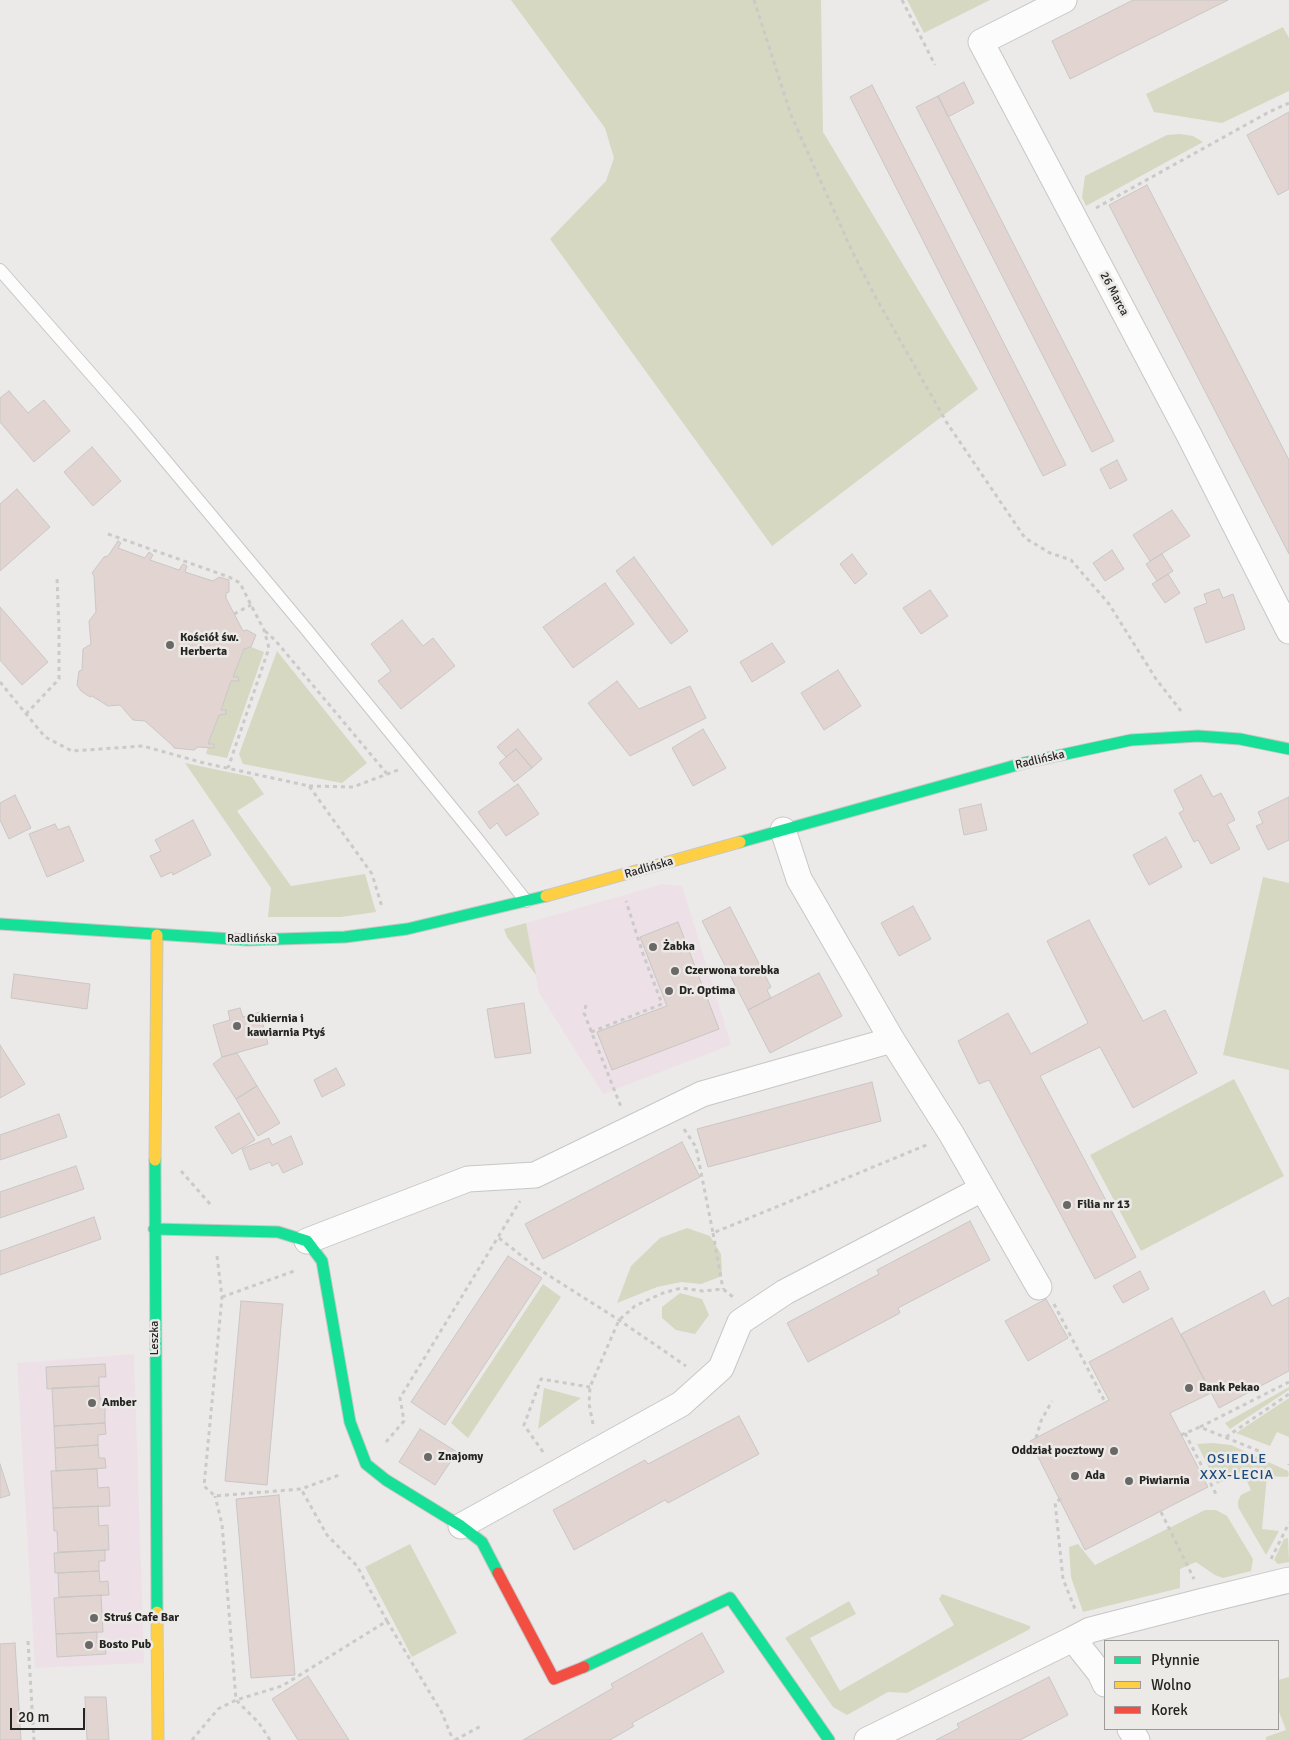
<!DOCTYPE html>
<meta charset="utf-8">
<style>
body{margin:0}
#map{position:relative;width:1289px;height:1740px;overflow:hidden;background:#ebeae8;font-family:Signika,sans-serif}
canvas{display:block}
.legend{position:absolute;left:1104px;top:1640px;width:175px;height:90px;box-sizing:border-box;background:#eceae7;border:1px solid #9c9b99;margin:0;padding:6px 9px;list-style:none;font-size:15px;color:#252423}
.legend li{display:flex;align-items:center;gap:10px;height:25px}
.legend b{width:25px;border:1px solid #9c9b99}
.scale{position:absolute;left:10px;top:1708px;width:75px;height:22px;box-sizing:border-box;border:2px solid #252423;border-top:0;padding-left:6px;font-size:15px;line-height:18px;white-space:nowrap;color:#252423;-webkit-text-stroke:4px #eceae7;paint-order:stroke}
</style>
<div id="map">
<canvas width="1289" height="1740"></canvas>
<ul class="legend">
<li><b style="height:6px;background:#16e098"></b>Płynnie</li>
<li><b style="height:6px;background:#ffcf43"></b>Wolno</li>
<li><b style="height:6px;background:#f24e42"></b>Korek</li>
</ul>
<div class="scale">20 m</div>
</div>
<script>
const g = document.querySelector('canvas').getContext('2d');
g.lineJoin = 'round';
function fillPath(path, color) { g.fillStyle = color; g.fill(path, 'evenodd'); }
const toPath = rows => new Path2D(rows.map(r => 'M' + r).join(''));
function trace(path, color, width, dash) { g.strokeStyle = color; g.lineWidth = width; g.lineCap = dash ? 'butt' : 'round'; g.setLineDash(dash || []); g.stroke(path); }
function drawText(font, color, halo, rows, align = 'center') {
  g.font = font + ' Signika,sans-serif'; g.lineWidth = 5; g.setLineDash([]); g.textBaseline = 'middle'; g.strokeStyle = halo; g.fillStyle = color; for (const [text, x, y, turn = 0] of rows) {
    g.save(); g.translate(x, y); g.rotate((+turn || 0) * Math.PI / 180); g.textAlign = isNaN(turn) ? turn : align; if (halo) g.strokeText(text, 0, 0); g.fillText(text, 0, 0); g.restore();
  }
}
const commercial = toPath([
 [663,884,682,886,731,1045,603,1094,539,993,526,923],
 [134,1354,144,1663,35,1668,17,1363]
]);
const green = toPath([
 [511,0,821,0,823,132,978,389,772,546,550,239,606,181,614,158,605,128],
 [907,0,990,0,924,33],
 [1283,27,1289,38,1289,91,1222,123,1154,112,1146,94],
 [1180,134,1193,136,1203,142,1086,206,1082,197,1085,176,1167,135],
 [251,647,264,652,227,758,206,754,208,747,214,747,214,744,208,744,219,715,226,714,226,710,221,710,231,681,238,681,233,677,244,649],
 [277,651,367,763,342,783,243,764,239,754],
 [185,763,252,777,264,794,237,811,291,886,365,874,376,912,341,917,268,917,271,888],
 [1263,877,1289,883,1289,1070,1223,1055],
 [526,923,536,975,507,937,504,929],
 [1234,1079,1284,1176,1141,1251,1090,1155],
 [687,1228,710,1236,721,1254,722,1276,701,1284,681,1282,657,1287,617,1303,631,1266,660,1238],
 [543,1284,561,1297,468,1438,451,1423],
 [680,1293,702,1299,709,1315,695,1334,676,1330,662,1318,662,1307],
 [1289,1387,1289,1390,1230,1429,1225,1423],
 [544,1388,581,1398,538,1429],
 [1289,1398,1289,1437,1277,1432,1270,1446,1236,1433],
 [1212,1443,1231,1445,1288,1471,1289,1475,1287,1477,1267,1476,1262,1529,1279,1531,1266,1555,1238,1507,1238,1501,1241,1495,1251,1490,1242,1471,1217,1484,1197,1444],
 [1205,1510,1216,1510,1227,1516,1253,1559,1251,1571,1223,1578,1215,1575,1196,1562,1180,1569,1180,1588,1083,1612,1071,1577,1069,1547,1078,1544,1095,1565],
 [1288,1538,1289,1562,1278,1564,1274,1560,1284,1539],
 [410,1544,457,1633,412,1657,365,1567],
 [942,1594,1030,1626,1030,1629,907,1693,888,1692,847,1715,833,1707,785,1638,849,1601,856,1614,810,1638,840,1691,954,1625,939,1599],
 [1289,1677,1289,1740,1266,1740,1266,1737,1286,1730,1278,1709,1278,1680]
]);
const building = toPath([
 [1133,0,1228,0,1070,79,1052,41,1133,0],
 [964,82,974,103,948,117,938,96,964,82],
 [872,85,1066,465,1043,476,850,97,872,85],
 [938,96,1114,441,1092,452,916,107,938,96],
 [1289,112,1289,189,1278,195,1247,135,1289,112],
 [1147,185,1289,460,1289,554,1109,205,1147,185],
 [9,391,28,413,44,400,70,431,34,462,0,422,0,398,9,391],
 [92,447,121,481,93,506,64,472,92,447],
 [1117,460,1127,480,1110,489,1100,469,1117,460],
 [17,489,50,527,0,571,0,504,17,489],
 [1172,510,1190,536,1150,561,1133,535,1172,510],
 [118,541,121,543,118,548,145,558,149,552,153,555,150,560,179,570,183,564,187,566,185,572,213,581,219,577,229,580,229,592,226,593,226,598,243,631,247,630,256,635,251,647,244,649,233,677,238,677,239,681,231,681,221,710,226,710,226,714,219,715,208,744,214,744,214,748,198,747,194,750,174,748,172,745,145,721,133,720,120,705,108,706,92,696,90,697,81,691,77,685,79,671,82,670,83,649,91,644,89,621,96,612,94,576,92,573,104,557,108,556,118,541],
 [1112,550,1124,569,1105,581,1093,563,1112,550],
 [852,554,867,574,855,584,840,564,852,554],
 [1162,554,1173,571,1157,581,1146,564,1162,554],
 [634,557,688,631,671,644,616,571,634,557],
 [1168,574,1180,593,1165,603,1152,584,1168,574],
 [605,583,634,624,573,668,543,627,605,583],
 [1219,589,1223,598,1233,594,1245,629,1206,643,1194,608,1207,603,1204,594,1219,589],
 [930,590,948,616,921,634,903,608,930,590],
 [0,607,48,662,22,685,0,660,0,607],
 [402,620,423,646,433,638,455,666,401,709,378,681,391,671,371,644,402,620],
 [772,643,785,662,752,682,740,662,772,643],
 [838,670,861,706,824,730,801,693,838,670],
 [617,681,639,709,690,686,706,718,630,756,588,703,617,681],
 [518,729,542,759,532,768,516,749,506,757,497,747,518,729],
 [703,729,726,768,693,786,672,748,703,729],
 [516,749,532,768,514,782,499,763,516,749],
 [1201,775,1213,797,1221,793,1235,820,1227,824,1240,849,1211,864,1198,840,1194,842,1179,813,1184,810,1174,790,1201,775],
 [518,784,539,814,506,836,497,823,490,829,478,812,518,784],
 [15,795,31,828,9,839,0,820,0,803,15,795],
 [1289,797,1289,840,1268,850,1256,826,1263,823,1258,812,1289,797],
 [981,804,987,830,964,835,959,809,981,804],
 [193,820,211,855,173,875,172,872,161,877,150,856,161,851,155,840,193,820],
 [55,824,58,830,69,826,84,861,47,877,29,834,55,824],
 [1166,837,1182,867,1149,885,1133,855,1166,837],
 [913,906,931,939,899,956,881,923,913,906],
 [730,907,771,987,767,990,771,998,748,1010,702,921,730,907],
 [1089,920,1143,1021,1165,1010,1197,1073,1133,1108,1100,1047,1040,1076,1136,1257,1095,1279,989,1080,979,1084,958,1041,1008,1013,1031,1054,1088,1023,1047,941,1089,920],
 [678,922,719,1029,612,1070,597,1032,667,1006,640,937,678,922],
 [819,973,842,1016,770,1053,748,1010,819,973],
 [14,974,90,984,87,1009,11,998,14,974],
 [524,1003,531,1053,495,1058,487,1009,524,1003],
 [240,1008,243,1017,260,1012,268,1044,222,1057,213,1025,230,1020,228,1011,240,1008],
 [0,1045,25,1084,0,1098,0,1045],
 [237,1053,257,1086,236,1099,213,1064,222,1057,237,1053],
 [336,1068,345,1085,322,1097,314,1080,336,1068],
 [872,1082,881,1121,708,1167,697,1129,872,1082],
 [257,1086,280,1123,258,1136,236,1099,257,1086],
 [239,1113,255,1140,232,1154,215,1127,239,1113],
 [59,1114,67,1137,0,1160,0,1135,59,1114],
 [291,1136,303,1164,283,1173,278,1163,272,1166,270,1162,250,1170,242,1149,269,1138,272,1145,291,1136],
 [682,1142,700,1177,543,1259,525,1224,682,1142],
 [76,1166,84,1189,0,1218,0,1192,76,1166],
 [94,1217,101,1239,0,1275,0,1251,94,1217],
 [970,1221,990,1260,898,1308,900,1313,808,1362,787,1323,879,1274,877,1270,970,1221],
 [508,1256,542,1278,445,1425,411,1402,508,1256],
 [1140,1271,1149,1289,1123,1303,1113,1286,1140,1271],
 [1264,1291,1272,1306,1289,1297,1289,1371,1219,1408,1181,1334,1264,1291],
 [1046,1299,1068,1338,1028,1361,1005,1321,1046,1299],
 [241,1301,283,1304,267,1485,225,1481,241,1301],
 [1172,1318,1211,1393,1170,1413,1208,1487,1085,1550,1030,1441,1109,1400,1089,1362,1172,1318],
 [105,1364,106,1377,99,1377,99,1386,47,1389,46,1367,105,1364],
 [99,1386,100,1399,105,1399,105,1423,54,1426,52,1388,99,1386],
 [739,1416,759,1454,668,1503,665,1500,574,1550,553,1510,645,1460,648,1464,739,1416],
 [105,1423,106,1434,98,1435,98,1445,55,1448,54,1426,105,1423],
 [420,1429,457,1452,435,1485,399,1462,420,1429],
 [98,1445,99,1458,105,1458,106,1468,56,1471,55,1448,98,1445],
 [0,1464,10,1495,0,1498,0,1464],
 [97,1469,98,1488,109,1487,110,1506,53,1508,51,1471,97,1469],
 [279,1495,295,1675,251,1678,236,1499,279,1495],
 [98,1506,99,1526,108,1525,109,1550,58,1552,57,1531,54,1531,53,1508,98,1506],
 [105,1550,105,1561,99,1561,99,1571,55,1573,54,1553,105,1550],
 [99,1571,100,1582,108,1581,109,1595,59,1597,58,1573,99,1571],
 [101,1595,103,1632,56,1634,54,1598,101,1595],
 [97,1632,97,1644,105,1643,106,1654,57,1657,56,1634,97,1632],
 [702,1633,724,1672,632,1723,634,1726,610,1740,523,1740,613,1688,611,1684,702,1633],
 [15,1643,21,1740,0,1740,0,1644,15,1643],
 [308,1676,349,1740,298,1740,272,1699,308,1676],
 [1049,1677,1068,1715,1020,1740,936,1740,959,1728,957,1724,1049,1677],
 [85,1697,106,1697,109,1740,87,1740,85,1697]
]);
const path = toPath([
 [754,0,791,115,852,251,876,298,947,423,1025,538,1050,553,1071,560,1109,604,1156,679,1181,711],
 [902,0,935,65],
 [1096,208,1269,112,1289,103],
 [108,534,229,577,240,583,251,605,264,630,269,648,228,768],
 [234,614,251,605],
 [265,631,275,640,388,775],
 [0,682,45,737,72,751,143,746,204,763,309,786,372,874,382,907],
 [26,714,59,679,59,629,57,577],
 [309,786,353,787,398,770],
 [586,1005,584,1013,621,1107],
 [591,1032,662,1004,643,954,626,901],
 [684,1129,696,1147,713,1233,929,1144],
 [181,1171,210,1204],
 [713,1233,723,1289],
 [499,1238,537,1268,619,1320,686,1366],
 [217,1256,222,1297,204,1486,215,1496,301,1489,342,1474],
 [222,1297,297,1270],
 [1054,1304,1105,1402],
 [593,1424,589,1404,590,1387,619,1320,635,1306,663,1293,681,1288,703,1291,723,1289,733,1297],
 [1200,1427,1289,1382],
 [1185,1433,1217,1496],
 [1181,1435,1200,1427,1266,1454],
 [1226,1437,1289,1394],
 [1036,1438,1041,1421,1052,1401],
 [386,1442,404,1421,400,1398,520,1201],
 [543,1452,524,1425,541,1379,590,1387],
 [1289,1465,1289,1464],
 [1061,1499,1055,1502,1063,1579,1075,1609],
 [1161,1512,1194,1579],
 [1271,1559,1289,1523],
 [387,1621,442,1713,453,1740],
 [28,1641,34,1740],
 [192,1740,218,1709,236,1700,222,1524,215,1496],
 [270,1740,259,1723,236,1700,282,1686,387,1621,357,1566,327,1535,301,1489],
 [455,1740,481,1726]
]);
const lane = toPath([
 [0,270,134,423,306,629,474,835,526,901]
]);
const street = toPath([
 [1064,0,981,42,1188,433,1289,631],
 [783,830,799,879,892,1040,952,1135,1039,1287],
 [307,1241,468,1179,535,1175,702,1094,892,1040],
 [461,1526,681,1404,721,1368,740,1322,785,1292,982,1189],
 [1073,1639,1090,1630,1203,1601,1289,1580],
 [1130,1729,1137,1740],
 [867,1740,1073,1639,1100,1673,1105,1684]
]);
const fast = toPath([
 [740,842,1024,763,1131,740,1198,736,1240,739,1289,749],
 [0,924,247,940,345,937,407,929,546,896],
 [155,1160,157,1612],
 [154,1229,278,1232,307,1241,322,1261,350,1422,366,1464,386,1480,461,1526,482,1542,498,1573],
 [584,1667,730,1598,829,1740]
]);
const slow = toPath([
 [546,896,740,842],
 [155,1160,157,935],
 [157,1612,158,1740]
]);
const jam = toPath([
 [498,1573,554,1679,584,1667]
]);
const markers = [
 [170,645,5,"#6a6968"],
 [653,947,5,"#6a6968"],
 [675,971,5,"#6a6968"],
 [669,991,5,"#6a6968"],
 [237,1026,5,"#6a6968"],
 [1067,1205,5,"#6a6968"],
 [1189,1388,5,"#6a6968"],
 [92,1403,5,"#6a6968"],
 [1114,1451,5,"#6a6968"],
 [428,1457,5,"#6a6968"],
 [1075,1476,5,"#6a6968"],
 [1129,1481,5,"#6a6968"],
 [94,1618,5,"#6a6968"],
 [89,1645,5,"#6a6968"]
];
const streetNames = [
 ["26 Marca",1114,294,62],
 ["Radlińska",1040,760,-13],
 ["Radlińska",649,868,-16],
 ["Radlińska",252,939],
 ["Leszka",155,1338,-90]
];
const poiNames = [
 ["Kościół św.",180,638],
 ["Herberta",180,652],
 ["Żabka",663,947],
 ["Czerwona torebka",685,971],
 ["Dr. Optima",679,991],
 ["Cukiernia i",247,1019],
 ["kawiarnia Ptyś",247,1033],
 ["Filia nr 13",1077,1205],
 ["Bank Pekao",1199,1388],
 ["Amber",102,1403],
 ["Oddział pocztowy",1104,1451,"right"],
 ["Znajomy",438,1457],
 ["Ada",1085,1476],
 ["Piwiarnia",1139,1481],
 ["Struś Cafe Bar",104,1618],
 ["Bosto Pub",99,1645]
];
const neighbourhoodNames = [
 ["OSIEDLE",1237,1459],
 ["XXX-LECIA",1237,1475]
];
fillPath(commercial, '#ede1e7');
fillPath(green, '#d6d8c2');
fillPath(building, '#e2d4d1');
trace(building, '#c8c7c6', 1);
trace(lane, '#c8c7c6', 14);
trace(street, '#c8c7c6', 27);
trace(fast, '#c8c7c6', 13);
trace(slow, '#c8c7c6', 13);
trace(jam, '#c8c7c6', 13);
trace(path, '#cacac8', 3, [4, 4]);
trace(lane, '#fcfcfc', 12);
trace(street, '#fcfcfc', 25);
trace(fast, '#16e098', 11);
trace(slow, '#ffcf43', 11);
trace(jam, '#f24e42', 11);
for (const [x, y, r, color] of markers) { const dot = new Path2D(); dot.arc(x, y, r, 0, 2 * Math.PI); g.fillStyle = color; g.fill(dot); trace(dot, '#eceae7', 2); }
drawText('12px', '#252423', '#eceae7', streetNames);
drawText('bold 12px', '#252423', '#eceae7', poiNames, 'left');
g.letterSpacing = '1px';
drawText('14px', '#1b4a7d', '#eceae7', neighbourhoodNames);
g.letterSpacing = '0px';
</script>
